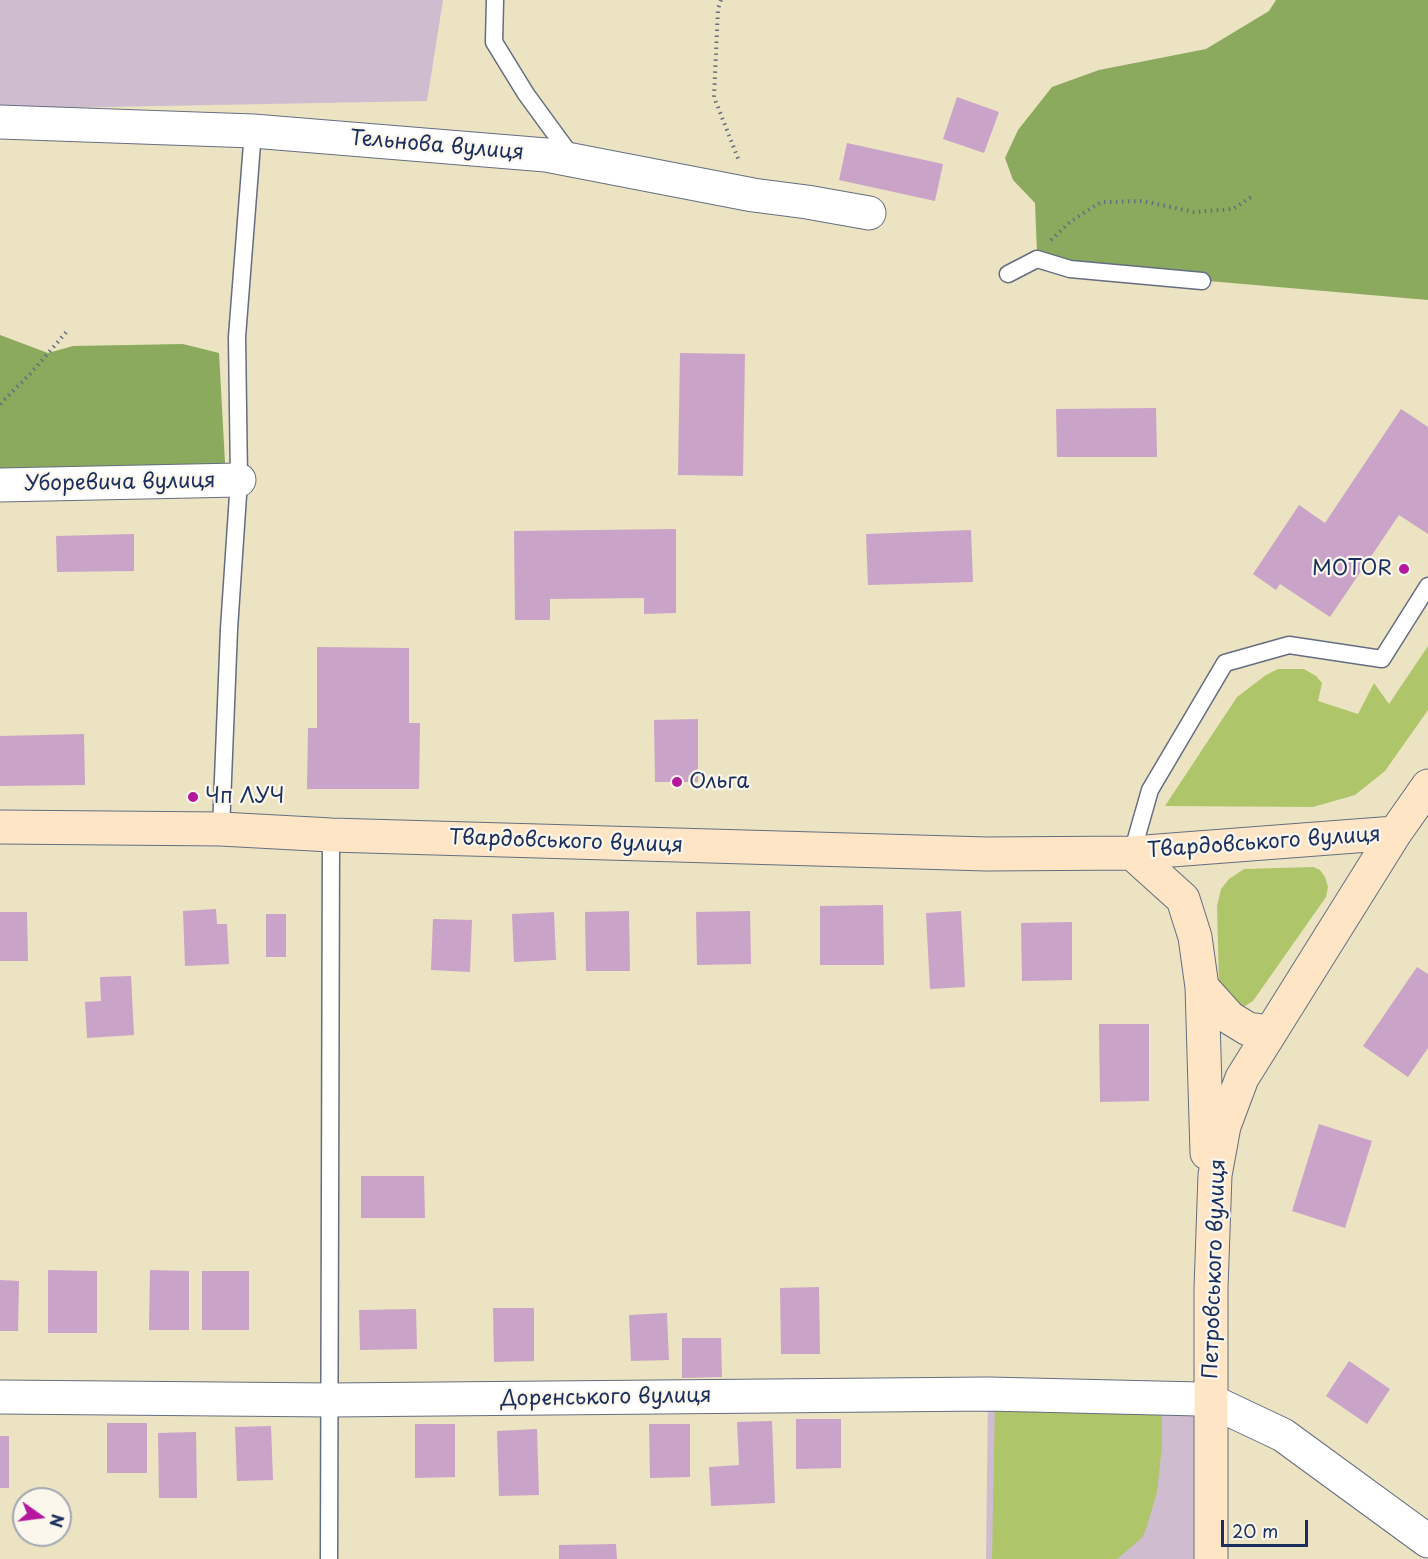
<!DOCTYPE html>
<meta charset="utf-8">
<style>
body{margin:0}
#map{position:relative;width:1428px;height:1559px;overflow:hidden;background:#ebe3c2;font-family:"Playpen Sans",sans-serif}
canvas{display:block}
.north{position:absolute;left:12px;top:1487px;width:60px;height:60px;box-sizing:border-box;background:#fbf7ec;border:2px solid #a1a7b3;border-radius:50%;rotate:104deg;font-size:16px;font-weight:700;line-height:24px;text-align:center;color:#1b2f5e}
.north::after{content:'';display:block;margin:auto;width:21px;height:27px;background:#b5179e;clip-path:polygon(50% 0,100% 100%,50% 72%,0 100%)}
.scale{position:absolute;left:1221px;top:1520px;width:87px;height:27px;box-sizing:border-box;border:3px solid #1b2f5e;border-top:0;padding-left:8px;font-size:18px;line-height:21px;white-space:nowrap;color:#1b2f5e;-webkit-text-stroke:4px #fbf7ec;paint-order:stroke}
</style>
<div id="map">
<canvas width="1428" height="1559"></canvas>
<div class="north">N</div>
<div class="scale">20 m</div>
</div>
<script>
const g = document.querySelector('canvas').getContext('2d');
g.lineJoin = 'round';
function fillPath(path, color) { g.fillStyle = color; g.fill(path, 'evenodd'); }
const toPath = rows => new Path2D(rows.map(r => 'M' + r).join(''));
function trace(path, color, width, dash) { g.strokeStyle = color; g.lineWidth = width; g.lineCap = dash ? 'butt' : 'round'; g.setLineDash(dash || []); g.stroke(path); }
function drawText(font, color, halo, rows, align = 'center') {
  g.font = font + ' "Playpen Sans",sans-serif'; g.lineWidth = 4.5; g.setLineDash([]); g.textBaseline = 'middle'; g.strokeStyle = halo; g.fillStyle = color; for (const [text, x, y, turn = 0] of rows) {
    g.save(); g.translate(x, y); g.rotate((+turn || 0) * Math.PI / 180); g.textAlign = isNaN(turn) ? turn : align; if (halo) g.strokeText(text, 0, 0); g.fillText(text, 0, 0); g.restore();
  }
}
const industrial = toPath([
 [0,0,443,0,427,101,0,109],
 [988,1394,1199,1399,1196,1559,986,1559]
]);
const green = toPath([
 [1428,646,1428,710,1385,771,1355,795,1313,807,1165,806,1237,697,1266,675,1278,669,1304,669,1316,676,1322,683,1318,701,1358,714,1374,683,1389,704],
 [1313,867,1320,870,1325,877,1328,887,1326,897,1253,1001,1245,1006,1236,1006,1219,984,1217,906,1221,889,1229,879,1244,869],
 [995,1400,1162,1406,1162,1446,1157,1492,1148,1523,1143,1536,1136,1543,1117,1559,992,1559]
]);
const forest = toPath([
 [1276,0,1428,0,1428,300,1070,269,1037,253,1035,203,1013,180,1005,158,1018,130,1052,87,1099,70,1206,49,1269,11],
 [0,335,48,353,73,346,183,344,219,353,226,481,0,473]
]);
const building = toPath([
 [957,97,999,112,984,153,943,139],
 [847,143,943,164,935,201,839,180],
 [680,353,745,354,743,476,678,475],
 [1156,408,1157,457,1057,457,1056,409],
 [1401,409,1428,427,1428,534,1399,515,1330,617,1280,584,1276,590,1253,574,1299,505,1325,523],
 [676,529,676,613,644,614,644,598,550,599,550,620,515,620,514,531],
 [971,530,973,582,868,585,866,534],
 [134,534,134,571,57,572,56,536],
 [317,647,409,648,409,723,420,723,419,789,307,789,308,728,317,728],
 [698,719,698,782,655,782,654,720],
 [84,734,85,785,0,786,0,736],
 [883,905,884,965,820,965,820,906],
 [216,909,217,924,227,924,229,964,185,966,183,911],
 [629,911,630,971,586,971,585,912],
 [750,911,751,964,697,965,696,912],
 [961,911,965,987,930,989,926,913],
 [0,912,27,912,28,961,0,961],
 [554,912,556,960,514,962,512,914],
 [266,914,286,914,286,957,266,957],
 [433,919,472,920,470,972,431,970],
 [1072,922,1072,980,1022,981,1021,923],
 [1417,967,1428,974,1428,1048,1408,1077,1363,1046],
 [131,976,134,1035,87,1038,85,1002,101,1001,100,977],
 [1099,1024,1149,1024,1149,1101,1100,1102],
 [1319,1124,1372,1141,1345,1228,1292,1211],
 [361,1176,424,1176,425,1218,361,1218],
 [48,1270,97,1271,97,1333,48,1333],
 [150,1270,189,1271,189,1330,149,1330],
 [202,1271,249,1271,249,1330,202,1330],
 [0,1280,19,1281,18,1331,0,1331],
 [819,1287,820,1354,781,1354,780,1288],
 [493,1308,534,1308,534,1361,494,1362],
 [416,1309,417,1349,360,1350,359,1310],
 [667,1313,669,1360,631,1361,629,1315],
 [682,1338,721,1338,722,1377,682,1378],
 [1349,1361,1390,1389,1367,1424,1326,1396],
 [796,1419,841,1419,841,1468,796,1469],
 [772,1421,775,1503,711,1506,709,1467,739,1465,737,1422],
 [107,1423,147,1423,147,1473,107,1473],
 [415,1424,455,1424,455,1477,415,1478],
 [649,1424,690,1424,690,1477,650,1478],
 [271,1426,273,1480,237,1481,235,1427],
 [537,1429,539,1495,499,1496,497,1431],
 [196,1432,197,1498,159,1498,158,1433],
 [0,1436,9,1436,9,1488,0,1488],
 [616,1544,617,1559,559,1559,559,1545]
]);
const path = toPath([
 [721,0,718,9,714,97,739,161],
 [1051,240,1070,222,1101,202,1142,201,1194,212,1233,209,1251,197],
 [0,404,30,374,69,329]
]);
const lane = toPath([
 [495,0,494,42,526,94,572,157],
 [1008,274,1037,259,1070,269,1202,281],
 [221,829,229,629,239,480,237,337,253,131],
 [1132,853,1150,790,1225,663,1289,645,1382,659,1428,586],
 [329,1559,331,835]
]);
const street = toPath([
 [0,122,253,131,546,155,753,195,807,202,869,213],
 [0,485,239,480],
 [0,1397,331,1400,988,1394,1199,1399,1211,1401,1283,1435,1428,1541]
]);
const secondary = toPath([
 [0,827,221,829,331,835,987,854,1132,853,1395,833],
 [1132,853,1183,899,1195,937,1202,987,1207,1153],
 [1202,987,1230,1018,1248,1029,1270,1032],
 [1211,1559,1211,1288,1215,1175,1224,1126,1242,1078,1395,833,1428,786]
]);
const markers = [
 [1404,569,6,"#b5179e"],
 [677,782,6,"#b5179e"],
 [193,797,6,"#b5179e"]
];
const streetNames = [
 ["Тельнова вулиця",437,146,5],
 ["Уборевича вулиця",120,483,-1],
 ["Твардовського вулиця",566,842,2],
 ["Твардовського вулиця",1264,843,-4],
 ["Петровського вулиця",1215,1269,-88],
 ["Доренського вулиця",606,1398,-1]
];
const poiNames = [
 ["MOTOR",1392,569,"right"],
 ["Ольга",689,782],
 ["Чп ЛУЧ",205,797]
];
fillPath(industrial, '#cfbdcf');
fillPath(green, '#afc56a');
fillPath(forest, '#8baa5e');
fillPath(building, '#caa3c8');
trace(lane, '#646e81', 19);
trace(street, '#646e81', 35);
trace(secondary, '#646e81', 35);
trace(path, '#646e81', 4, [1.5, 4.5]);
trace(lane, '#fff', 16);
trace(street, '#fff', 33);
trace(secondary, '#fee5c5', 33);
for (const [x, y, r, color] of markers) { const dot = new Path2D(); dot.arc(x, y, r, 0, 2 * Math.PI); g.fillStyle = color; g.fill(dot); trace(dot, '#fbf7ec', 2); }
drawText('21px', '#1b2f5e', '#fbf7ec', streetNames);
drawText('21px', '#1b2f5e', '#fbf7ec', poiNames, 'left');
</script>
